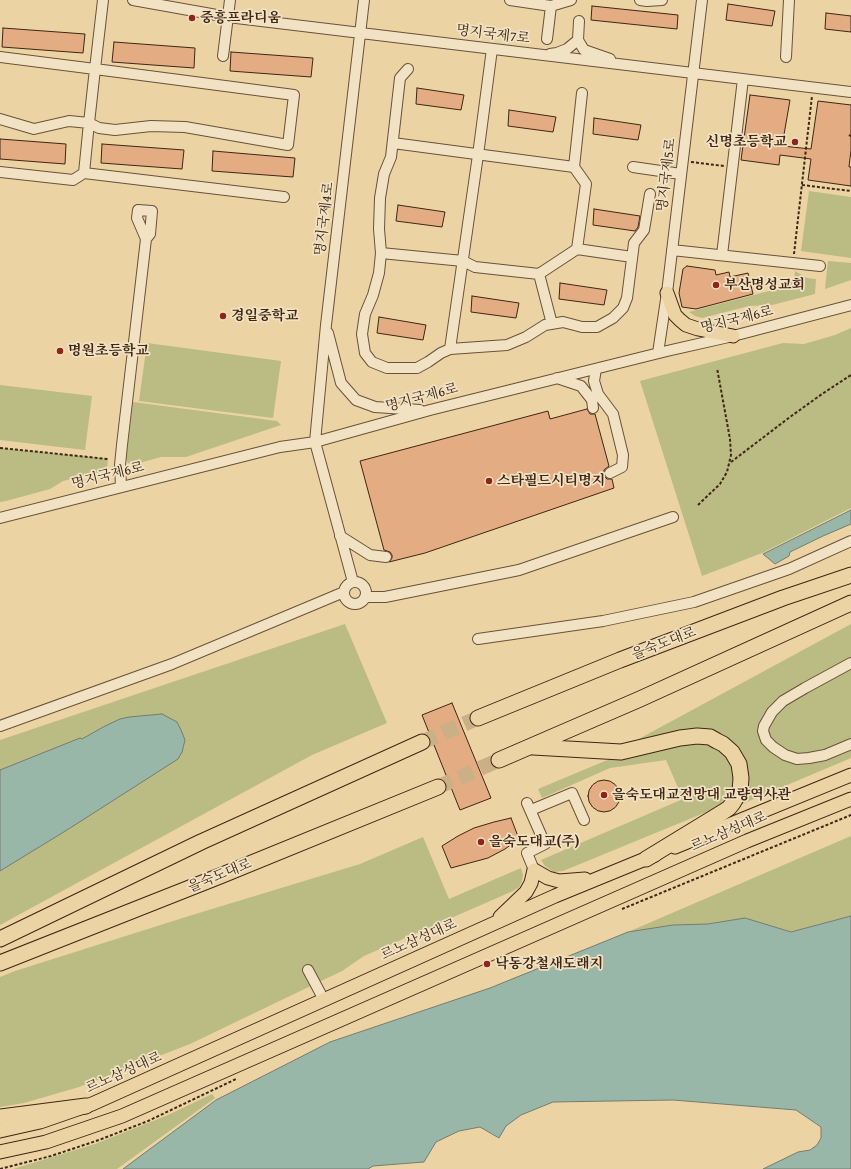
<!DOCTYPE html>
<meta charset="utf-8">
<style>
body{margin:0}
canvas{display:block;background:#ebd3a4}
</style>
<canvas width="851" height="1169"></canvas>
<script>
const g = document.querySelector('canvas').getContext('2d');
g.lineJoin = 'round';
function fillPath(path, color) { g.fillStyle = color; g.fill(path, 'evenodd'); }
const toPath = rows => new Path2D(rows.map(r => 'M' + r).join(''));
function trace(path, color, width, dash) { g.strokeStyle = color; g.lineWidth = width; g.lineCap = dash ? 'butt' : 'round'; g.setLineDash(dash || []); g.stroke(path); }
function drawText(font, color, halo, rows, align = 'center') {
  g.font = font + ' "Gentium Book Plus","Noto Serif KR",serif'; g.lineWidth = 3.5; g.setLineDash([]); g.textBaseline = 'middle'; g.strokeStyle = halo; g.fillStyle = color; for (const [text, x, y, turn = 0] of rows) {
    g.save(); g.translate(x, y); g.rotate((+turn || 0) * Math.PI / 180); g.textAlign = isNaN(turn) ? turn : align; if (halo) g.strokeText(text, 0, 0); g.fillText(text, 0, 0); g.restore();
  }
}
const green = toPath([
 [809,191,851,197,851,258,801,251],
 [828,261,851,263,851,280,825,289],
 [795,271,807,278,816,279,815,294,772,305,749,306,702,318,695,316,689,312,788,286,787,280,794,280],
 [851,328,851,508,762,553,702,576,640,381,783,343,804,344,835,335],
 [147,343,281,361,273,418,139,401],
 [0,385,92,396,85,450,0,440],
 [133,402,277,421,281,425,186,457,161,457,139,463,131,464,128,463,126,459],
 [0,448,108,459,107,468,105,471,63,481,50,489,6,501,0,502],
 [345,624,387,723,312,755,0,925,0,740],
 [851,624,851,758,735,807,740,799,726,742,635,741],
 [706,741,732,759,736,782,726,804,563,871,554,872,545,866,541,860,683,799,666,760,610,768,542,798,538,789,605,761,634,752],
 [851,836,851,916,791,932,745,918,708,924,673,925,628,932],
 [423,837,449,899,521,868,523,875,522,881,519,887,513,891,364,956,342,971,190,1044,79,1087,24,1103,0,1107,0,977,15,971,189,916,360,864],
 [212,1094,215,1098,117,1169,13,1169,95,1144,168,1115]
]);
const water = toPath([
 [851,510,851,524,823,536,790,552,789,556,775,564,763,554,851,510],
 [162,714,177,722,181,730,185,740,182,752,178,759,67,830,0,871,0,770,80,738,82,739,105,726,120,719,129,717,162,714],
 [851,916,851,1169,763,1169,798,1152,810,1150,817,1145,821,1138,821,1127,796,1110,673,1100,553,1102,521,1115,506,1126,499,1138,480,1127,459,1131,436,1142,424,1162,373,1166,368,1169,123,1169,216,1100,330,1042,490,988,628,932,673,925,708,924,745,918,791,932,851,916]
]);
const building = toPath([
 [728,4,775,11,772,26,726,20,728,4],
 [592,6,678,15,677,29,591,20,592,6],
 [826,13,851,16,851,32,825,29,826,13],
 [3,28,85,34,83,53,2,47,3,28],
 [114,42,195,48,194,68,112,62,114,42],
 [231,52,313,58,311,77,230,71,231,52],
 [417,88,464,95,461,110,416,104,417,88],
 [750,95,790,100,782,146,811,149,818,101,851,105,851,150,849,167,851,167,851,186,808,180,811,159,780,155,779,165,741,160,750,95],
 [509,110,556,117,553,132,508,126,509,110],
 [594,118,641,125,638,140,593,134,594,118],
 [0,139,66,144,65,164,0,159,0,139],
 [102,144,184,150,182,169,101,163,102,144],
 [213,151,295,158,293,177,212,171,213,151],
 [398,205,445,212,442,227,396,221,398,205],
 [594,209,640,216,638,227,635,231,593,225,594,209],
 [687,266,715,270,716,275,729,272,730,277,748,273,753,294,696,309,682,307,679,293,683,269,687,266],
 [560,283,607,290,604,305,559,299,560,283],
 [472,296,519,303,516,318,471,312,472,296],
 [379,317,426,325,423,340,377,333,379,317],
 [587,409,590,414,595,414,609,466,604,470,604,476,607,479,612,479,614,488,425,553,389,562,392,558,392,555,390,552,384,550,360,461,548,411,550,419,587,409],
 [452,703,491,798,460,810,422,715,452,703],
 '588 796a16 16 0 1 1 32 0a16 16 0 1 1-32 0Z',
 [511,818,519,839,505,849,488,858,451,868,442,846,458,836,474,828,494,822,511,818]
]);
const highwayTunnel = toPath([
 [422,742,478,718],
 [438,787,499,760]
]);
const path = toPath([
 [849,135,851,136],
 [691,162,724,166],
 [802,185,851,191],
 [794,254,812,96],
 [0,448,108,459],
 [731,462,790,417,822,394,851,375],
 [698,505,720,484,727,472,731,455,730,439,717,368],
 [622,909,851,815],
 [0,1169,51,1156,99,1140,148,1121,236,1079]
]);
const minor = toPath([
 [133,0,228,17,851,92],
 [510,0,551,6,571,0],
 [640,0,647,1,662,0],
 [579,21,578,40,584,50,610,59],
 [547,39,551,6],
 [550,54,557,53,567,49,578,40],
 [223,56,230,0],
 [0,57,95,69,103,0],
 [786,57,789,0],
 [408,69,400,78,391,157,384,174,380,198,379,229,381,253,379,273,373,295,365,314,362,334,365,353,372,362,387,368,417,368,428,362,441,353,450,349,507,345,526,337,545,325,563,322,582,327,597,327,613,318,623,308,627,298,634,243,644,230,650,194],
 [0,119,34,129,69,121,89,123,99,128,115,130,151,126,185,127,288,145,294,95,95,69,89,123,84,173,73,180,0,172],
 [393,143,574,167],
 [633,167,681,174],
 [84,173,284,197],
 [577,249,632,257],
 [672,250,820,266],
 [381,253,463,261,475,267,539,274,577,249,586,184,574,167,582,93],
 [722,255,743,79],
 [539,274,552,324],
 [328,333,341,383,356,400,375,407,420,410],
 [450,349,478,155,492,49],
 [658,353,667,293,702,0],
 [596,369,594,381,598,394,613,414,623,455,622,467,610,473],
 [557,378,581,386,592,400,593,408],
 [121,487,120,465,122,445,146,239,137,218,138,210,152,211,150,234,146,239],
 [0,518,280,447,315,442,430,410,667,351,733,336,851,305],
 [340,536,370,555,386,557],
 [353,582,315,442,326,325,364,0],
 '344 593a11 11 0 1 1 22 0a11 11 0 1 1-22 0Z',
 [365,597,385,597,519,570,673,517],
 [478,639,603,621,694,602,789,569,851,541],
 [851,663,805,688,783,701,772,712,764,726,763,731,766,740,773,747,785,755,797,759,809,758,825,755,851,744],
 [0,726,172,664,344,592],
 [527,803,545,844,527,853,534,870],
 [531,810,572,793,584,820],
 [308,970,324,1000]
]);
const major = toPath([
 [667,293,675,315,680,320,686,325,698,329,733,336],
 [675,847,851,775],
 [500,917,526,892,531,883,534,870,548,878,559,881,585,879],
 [0,1131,40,1122,92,1104,555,896,655,855],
 [0,1152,46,1142,122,1116,747,841,851,799]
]);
const highway = toPath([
 [478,718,620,660,783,598,851,575],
 [533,747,621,752,680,738,697,736,710,737,717,741,723,744,732,752,739,764,741,778,740,791,733,803,729,808,723,812,646,859],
 [499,760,640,699,851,603],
 [0,939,201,842,422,742],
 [0,963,220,876,438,787],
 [0,1117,86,1106]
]);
const markers = [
 [192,18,4,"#8f2418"],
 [795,142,4,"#8f2418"],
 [716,285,4,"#8f2418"],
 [223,316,4,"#8f2418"],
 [60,351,4,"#8f2418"],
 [489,481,4,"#8f2418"],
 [604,795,4,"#8f2418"],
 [481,842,4,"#8f2418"],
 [487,964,4,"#8f2418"]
];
const poiNames = [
 ["중흥프라디움",200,18],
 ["신명초등학교",787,142,"right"],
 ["부산명성교회",724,285],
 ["경일중학교",231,316],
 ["명원초등학교",68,351],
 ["스타필드시티명지",497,481],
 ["을숙도대교전망대 교량역사관",612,795],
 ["을숙도대교(주)",489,842],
 ["낙동강철새도래지",495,964]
];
const streetNames = [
 ["명지국제7로",493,35,7],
 ["명지국제5로",667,175,-83],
 ["명지국제4로",325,219,-83],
 ["명지국제6로",737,320,-14],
 ["명지국제6로",422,398,-15],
 ["명지국제6로",108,476,-14],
 ["을숙도대로",664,644,-21],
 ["르노삼성대로",729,832,-23],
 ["을숙도대로",220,876,-22],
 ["르노삼성대로",419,940,-24],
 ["르노삼성대로",124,1073,-24]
];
fillPath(green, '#bbbb84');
fillPath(water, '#98b7a9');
trace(water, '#747d6e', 1);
fillPath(building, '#e3ac83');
trace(building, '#3f2615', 1);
trace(highwayTunnel, '#c9b087', 15, [15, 8]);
trace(minor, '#6a5139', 12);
trace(major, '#3f2615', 15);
trace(highway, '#3f2615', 17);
trace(path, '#3f2615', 2, [3, 2]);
trace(minor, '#f2e2c4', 10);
trace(major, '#ebd3a4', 13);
trace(highway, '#ebd3a4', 15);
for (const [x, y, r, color] of markers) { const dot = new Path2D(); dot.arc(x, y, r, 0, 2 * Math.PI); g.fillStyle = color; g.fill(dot); trace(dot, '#f2e2c4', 1.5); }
drawText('bold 14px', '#3f2615', '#f2e2c4', poiNames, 'left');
drawText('14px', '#3f2615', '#f2e2c4', streetNames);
</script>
